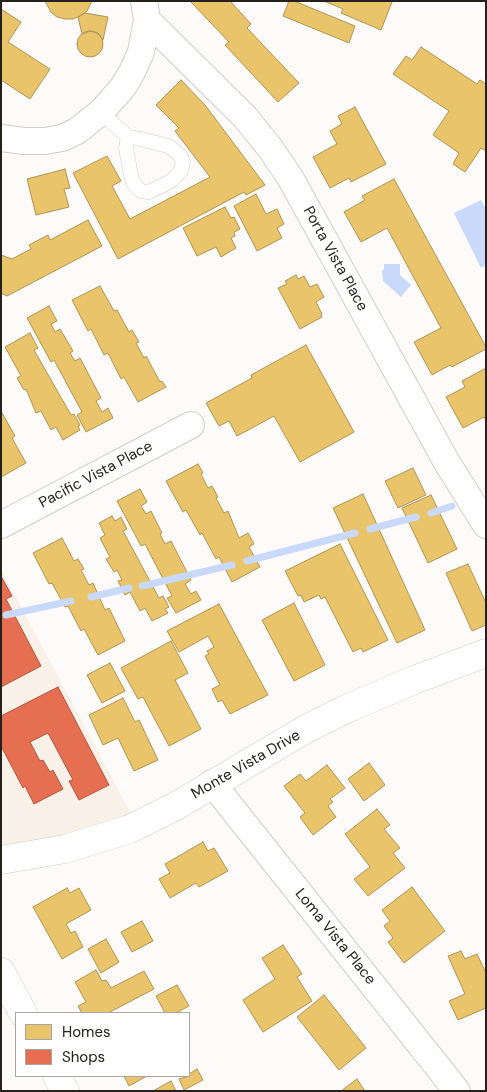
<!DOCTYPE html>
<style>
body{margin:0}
#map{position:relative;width:487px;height:1092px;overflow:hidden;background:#fcfbf9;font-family:"DM Sans",sans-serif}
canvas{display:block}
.frame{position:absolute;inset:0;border:2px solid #25211c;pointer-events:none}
.legend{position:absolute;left:15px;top:1012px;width:175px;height:65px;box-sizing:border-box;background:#fff;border:1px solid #a8a6a4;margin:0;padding:6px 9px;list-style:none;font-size:15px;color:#25211c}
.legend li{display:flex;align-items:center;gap:10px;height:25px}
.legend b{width:25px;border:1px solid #a8a6a4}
</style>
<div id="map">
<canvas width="487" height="1092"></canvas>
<div class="frame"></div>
<ul class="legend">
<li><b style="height:14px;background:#e9c46a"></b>Homes</li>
<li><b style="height:14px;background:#e76f51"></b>Shops</li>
</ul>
</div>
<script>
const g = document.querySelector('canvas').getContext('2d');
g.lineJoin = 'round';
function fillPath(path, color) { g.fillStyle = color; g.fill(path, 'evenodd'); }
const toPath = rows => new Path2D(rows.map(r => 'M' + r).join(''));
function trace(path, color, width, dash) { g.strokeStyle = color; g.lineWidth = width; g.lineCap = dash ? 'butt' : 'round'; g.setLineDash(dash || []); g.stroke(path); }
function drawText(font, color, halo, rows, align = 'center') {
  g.font = font + ' "DM Sans",sans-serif'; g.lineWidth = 5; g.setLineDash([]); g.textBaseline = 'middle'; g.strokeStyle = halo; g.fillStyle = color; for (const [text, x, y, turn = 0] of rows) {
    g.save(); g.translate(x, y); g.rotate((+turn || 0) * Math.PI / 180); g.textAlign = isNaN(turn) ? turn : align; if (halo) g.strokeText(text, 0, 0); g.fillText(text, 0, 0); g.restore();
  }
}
const built = toPath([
 [1,569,131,814,94,829,1,850]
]);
const water = toPath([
 [481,200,486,209,486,265,481,268,454,213],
 [384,264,400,264,400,275,411,285,401,297,383,281,382,270,384,270]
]);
const homes = toPath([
 [45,1,92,1,87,11,80,16,73,19,65,19,57,17,51,12,45,1],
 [190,1,230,1,251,24,247,28,299,83,278,102,225,45,229,42,190,1],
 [289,1,294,1,355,26,349,43,283,16,289,1],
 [324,1,391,1,392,2,381,30,341,13,343,9,324,1],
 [1,9,21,22,8,42,50,69,30,99,1,80,1,9],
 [85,13,108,17,103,40,98,33,90,31,82,34,78,17,85,13],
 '77 44a13 13 0 1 1 26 0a13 13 0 1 1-26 0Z',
 [421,47,477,84,480,80,486,84,486,151,481,148,465,172,453,164,459,153,433,135,449,111,393,74,406,56,412,60,421,47],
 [181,80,205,105,265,185,246,195,244,192,118,259,73,173,107,156,121,181,112,186,130,219,210,177,175,131,179,128,156,105,181,80],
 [355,107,386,164,351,182,349,178,330,188,313,157,337,144,330,131,342,124,338,116,355,107],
 [65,169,70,188,64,189,69,207,36,215,27,179,65,169],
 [394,179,486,347,486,349,452,367,450,365,432,375,414,342,441,328,387,228,361,242,344,212,365,200,362,196,394,179],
 [256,194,266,214,277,209,284,224,277,228,282,238,257,251,234,206,256,194],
 [225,207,231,218,234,217,240,229,234,232,235,236,231,238,236,248,221,257,216,247,197,256,183,228,225,207],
 [88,220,102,246,7,296,1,293,1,255,12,259,31,249,29,245,48,235,50,240,88,220],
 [296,275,298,279,304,276,310,287,317,284,324,297,316,302,322,314,321,315,322,317,300,329,278,288,287,284,285,281,296,275],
 [100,286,114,311,117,310,129,332,132,330,139,342,136,343,144,358,146,356,160,382,162,381,166,387,138,402,124,377,121,379,108,353,104,355,91,329,88,331,72,300,100,286],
 [49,306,57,321,51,324,55,332,60,329,73,351,70,353,75,361,80,358,101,398,96,401,102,412,108,408,113,418,86,432,77,415,82,412,54,360,51,362,27,318,49,306],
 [30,333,38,348,34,350,71,415,74,414,80,425,78,426,80,430,63,440,56,427,51,430,41,411,36,413,26,389,24,390,17,378,21,376,5,347,30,333],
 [306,345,354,432,300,462,274,416,237,436,229,421,219,426,206,403,252,378,251,375,306,345],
 [486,368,486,421,484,417,463,428,446,397,465,387,462,381,486,368],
 [1,411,15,436,12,438,26,463,1,477,1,411],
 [198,464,203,473,201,474,208,488,212,486,218,497,216,498,224,513,228,511,239,538,248,533,254,544,249,547,260,567,232,582,219,557,216,559,202,533,200,535,186,510,183,512,166,481,198,464],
 [413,468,426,495,398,508,385,481,413,468],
 [140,489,147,502,141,506,146,514,151,511,162,533,160,534,165,544,171,541,191,580,185,584,191,594,196,591,201,600,176,613,167,598,172,596,145,544,141,546,117,501,140,489],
 [363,494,425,630,397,643,333,508,363,494],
 [431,495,457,549,428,563,402,508,431,495],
 [112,516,115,521,121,517,127,529,123,531,159,598,163,596,169,607,165,609,168,613,152,621,145,608,140,611,130,592,125,595,118,581,122,580,117,570,114,572,106,559,110,557,100,538,105,535,99,523,112,516],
 [62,538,74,561,78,559,84,569,81,570,89,585,93,583,105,610,109,608,125,641,98,655,84,629,81,631,68,606,65,607,52,583,49,584,33,553,62,538],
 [340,544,388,640,363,652,361,648,353,652,325,597,321,599,319,595,304,602,301,595,298,596,285,571,340,544],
 [468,564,486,603,486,625,472,631,446,573,468,564],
 [294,603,325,665,294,681,262,620,294,603],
 [219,604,268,695,230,714,222,700,218,702,212,689,220,685,205,656,209,654,207,651,214,647,208,636,179,652,167,631,219,604],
 [171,641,188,673,175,680,201,729,169,746,143,697,138,699,121,668,171,641],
 [110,663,125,691,102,703,87,675,110,663],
 [123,698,135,722,139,720,158,760,134,771,118,738,103,745,89,715,123,698],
 [369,763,385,785,364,801,348,779,369,763],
 [327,765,345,788,330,799,333,802,328,806,336,817,313,835,300,817,305,813,284,786,300,774,306,781,327,765],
 [377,809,390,825,384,829,400,848,393,853,405,868,368,896,354,879,370,867,345,834,377,809],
 [203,842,208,851,214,848,228,871,199,887,196,883,170,898,159,879,170,873,165,864,203,842],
 [412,887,445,931,404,963,388,942,393,938,384,926,390,921,382,910,412,887],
 [67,888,70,893,79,888,91,910,66,924,71,933,75,931,83,947,62,959,33,907,67,888],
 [142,921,153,941,132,952,121,932,142,921],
 [106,939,119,962,101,973,88,949,106,939],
 [283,945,302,974,297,977,312,1001,263,1032,243,1000,275,979,262,958,283,945],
 [461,951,465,959,477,954,486,973,486,1008,458,1020,449,1001,465,994,448,956,461,951],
 [96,970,102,981,106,980,111,988,144,971,154,989,108,1013,82,1013,78,1006,86,1002,75,982,96,970],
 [177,985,189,1006,176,1013,165,1013,156,996,177,985],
 [324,995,366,1048,339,1070,297,1017,324,995],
 [197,1069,203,1080,184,1090,179,1079,189,1076,189,1074,197,1069],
 [124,1076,147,1076,129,1086,124,1076],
 [357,1079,365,1091,341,1091,357,1079],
 [171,1081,176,1091,153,1091,171,1081]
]);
const shops = toPath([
 [1,576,12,596,6,599,41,666,1,687,1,576],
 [58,687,109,785,79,800,69,781,73,780,48,733,30,742,40,761,43,760,50,772,53,770,63,789,34,804,25,786,23,788,1,746,1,716,58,687]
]);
const stream = toPath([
 [431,513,452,506],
 [370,529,416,517],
 [247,561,355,533],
 [142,586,232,565],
 [91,597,129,588],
 [6,615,71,601]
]);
const service = toPath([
 [101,112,128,137,141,139,168,146,180,155,183,162,181,171,171,181,149,192,141,191,133,183,130,170,126,148,128,137]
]);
const minor = toPath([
 [147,20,245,117,270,148,291,179,446,461,486,525],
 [1,138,24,141,45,141,62,138,77,131,101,112,123,87,132,72,141,52,147,20,144,1],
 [1,525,191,425],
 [212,783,457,1091]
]);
const tertiary = toPath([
 [1,860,65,849,130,829,176,806,306,729,346,709,414,680,486,653],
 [1,972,23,1013],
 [57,1076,65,1091]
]);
const streetNames = [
 ["Porta Vista Place",335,259,61],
 ["Pacific Vista Place",96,475,-28],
 ["Monte Vista Drive",246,765,-30],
 ["Loma Vista Place",335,937,51]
];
fillPath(built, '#f9f0e7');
fillPath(water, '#c9d9fb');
fillPath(homes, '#e9c46a');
trace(homes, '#ae9353', 1);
fillPath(shops, '#e76f51');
trace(shops, '#ad5841', 1);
trace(stream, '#c9d9fb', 7);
trace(service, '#d0cdca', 15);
trace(minor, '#d0cdca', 28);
trace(tertiary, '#d0cdca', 29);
trace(service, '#fffefe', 14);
trace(minor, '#fffefe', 26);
trace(tertiary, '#fffefe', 28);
drawText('15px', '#25211c', '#fff', streetNames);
</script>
